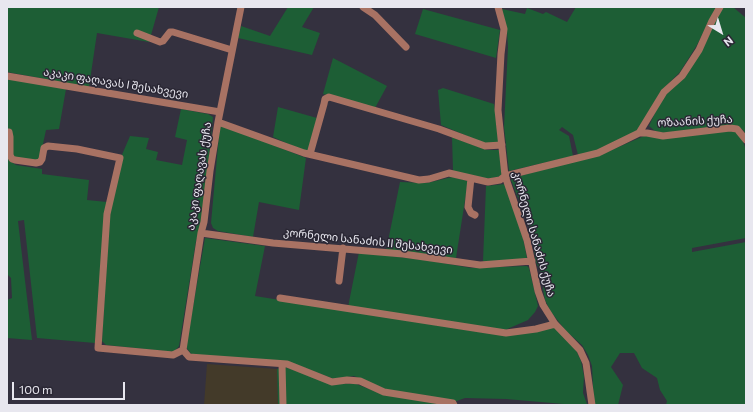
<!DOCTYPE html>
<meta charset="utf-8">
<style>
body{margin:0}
#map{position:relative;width:753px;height:412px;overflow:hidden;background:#34313f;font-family:Commissioner,sans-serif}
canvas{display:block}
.frame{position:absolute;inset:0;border:8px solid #e8e7ef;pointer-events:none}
.north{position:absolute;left:701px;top:12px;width:40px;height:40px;-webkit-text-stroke:3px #2a2734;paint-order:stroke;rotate:142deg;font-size:11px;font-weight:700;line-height:16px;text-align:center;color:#e8e7ef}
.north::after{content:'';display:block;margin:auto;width:14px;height:18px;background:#e8e7ef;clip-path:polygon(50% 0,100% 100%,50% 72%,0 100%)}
.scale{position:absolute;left:12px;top:382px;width:113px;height:18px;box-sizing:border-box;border:2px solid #e8e7ef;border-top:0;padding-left:5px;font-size:12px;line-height:14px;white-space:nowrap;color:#e8e7ef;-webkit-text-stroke:3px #2a2734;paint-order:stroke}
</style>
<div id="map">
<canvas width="753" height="412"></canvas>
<div class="frame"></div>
<div class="north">N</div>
<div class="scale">100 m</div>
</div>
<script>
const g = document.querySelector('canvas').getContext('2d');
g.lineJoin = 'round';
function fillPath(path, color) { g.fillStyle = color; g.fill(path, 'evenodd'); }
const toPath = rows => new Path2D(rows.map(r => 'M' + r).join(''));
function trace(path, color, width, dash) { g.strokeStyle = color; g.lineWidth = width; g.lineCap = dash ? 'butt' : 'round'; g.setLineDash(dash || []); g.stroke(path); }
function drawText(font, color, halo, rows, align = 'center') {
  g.font = font + ' Commissioner,"Noto Sans Georgian",sans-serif'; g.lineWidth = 3; g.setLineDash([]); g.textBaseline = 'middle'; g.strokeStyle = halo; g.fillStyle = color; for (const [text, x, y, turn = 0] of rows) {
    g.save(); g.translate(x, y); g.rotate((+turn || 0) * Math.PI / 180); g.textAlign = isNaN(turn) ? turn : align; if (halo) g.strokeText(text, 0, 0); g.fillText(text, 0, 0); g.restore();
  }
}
const industrial = toPath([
 [207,364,277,369,278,405,204,405]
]);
const green = toPath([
 [7,7,159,7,149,42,97,33,89,87,7,72],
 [288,7,314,7,302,27,320,33,312,55,238,38,241,26,270,36],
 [576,7,717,7,711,17,697,45,680,72,661,91,637,132,599,150,578,155,573,135,562,127,559,130,569,136,573,156,509,171,504,127,508,47,507,31,502,9,525,14,527,8,543,14,546,12,567,22],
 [723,7,733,7,746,18,746,135,743,130,737,126,663,133,655,131,649,126,660,102,666,93,685,74,714,20],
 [423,9,500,30,496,58,415,34],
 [333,58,387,86,375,108,323,94],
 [7,78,66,89,59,129,46,130,40,158,37,161,14,158,7,130],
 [443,88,494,104,499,143,486,144,441,125,438,90],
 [278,107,317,118,310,149,304,151,273,137],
 [181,109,208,114,213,117,203,219,196,241,179,346,174,352,106,345,102,341,109,218,121,157,130,136,149,138,146,149,158,152,156,160,182,165,187,140,175,137],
 [220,124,306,158,299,210,259,202,253,237,218,231,213,228,211,223],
 [732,130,736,132,740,136,744,144,746,151,746,238,692,248,692,252,746,242,746,405,666,405,667,401,660,390,657,378,642,368,634,353,620,353,611,367,623,385,618,405,594,405,592,366,588,355,582,345,566,331,551,312,545,300,543,289,545,279,544,275,540,271,536,262,530,228,511,180,514,177,520,176,607,152,644,136],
 [452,137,487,150,499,150,502,176,492,178,484,178,453,171],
 [7,156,10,161,16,165,42,169,42,174,89,180,87,200,107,202,95,343,37,338,24,220,18,221,32,340,7,338,7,300,12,298,11,278,7,274],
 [452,177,468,181,456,258,409,252,386,251,400,182,427,183],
 [505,184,523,238,527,258,506,261,483,261,486,186],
 [205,238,265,246,255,296,486,333,556,327,576,350,581,361,584,376,583,393,587,404,575,405,506,399,465,398,454,402,385,389,354,376,334,379,292,363,192,355,186,347],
 [359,252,431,261,471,268,527,266,529,268,538,306,535,312,528,320,505,330,348,307],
 [285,367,330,383,356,384,385,395,451,405,278,405,277,369]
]);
const street = toPath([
 [363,7,375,15,406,47],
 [498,7,504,29,501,54,498,110,505,176,527,240,538,291,543,305,555,324,580,350,586,363,592,405],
 [137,33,160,42,163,41,170,32,173,32,232,50],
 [7,76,220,112],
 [218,122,304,153,419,180,429,179,449,173,488,182,500,180,505,176,598,153,639,133,664,92,682,76,699,50,712,21,720,7],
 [7,132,9,132,10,137,10,155,12,159,15,160,36,163,40,162,42,159,44,148,48,146,77,149,120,158,107,214,98,348,173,355,183,350],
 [639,133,647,133,663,136,730,128,737,129,746,140],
 [310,154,324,104,325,99,329,97,439,129,485,146,502,145],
 [471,178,468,207,471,213,475,215],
 [201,233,273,243,403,254,480,265,532,261],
 [339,281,343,248],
 [280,298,506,333,536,329,555,324],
 [183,350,201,233,204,222,210,171,218,122,241,7],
 [183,350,189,357,287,364,332,382,347,380,360,381,384,392,453,403,454,405],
 [282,364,283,405]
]);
const streetNames = [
 ["აკაკი ფაღავას I შესახვევი",116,83,9],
 ["ოზაანის ქუჩა",695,121,-3],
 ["აკაკი ფაღავას ქუჩა",199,176,-81],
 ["კორნელი სანაძის ქუჩა",534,234,74],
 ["კორნელი სანაძის II შესახვევი",368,241,6]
];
fillPath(industrial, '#433a29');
fillPath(green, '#1d5e35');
trace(street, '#a87263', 7);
drawText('11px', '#e8e7ef', '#2a2734', streetNames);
</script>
